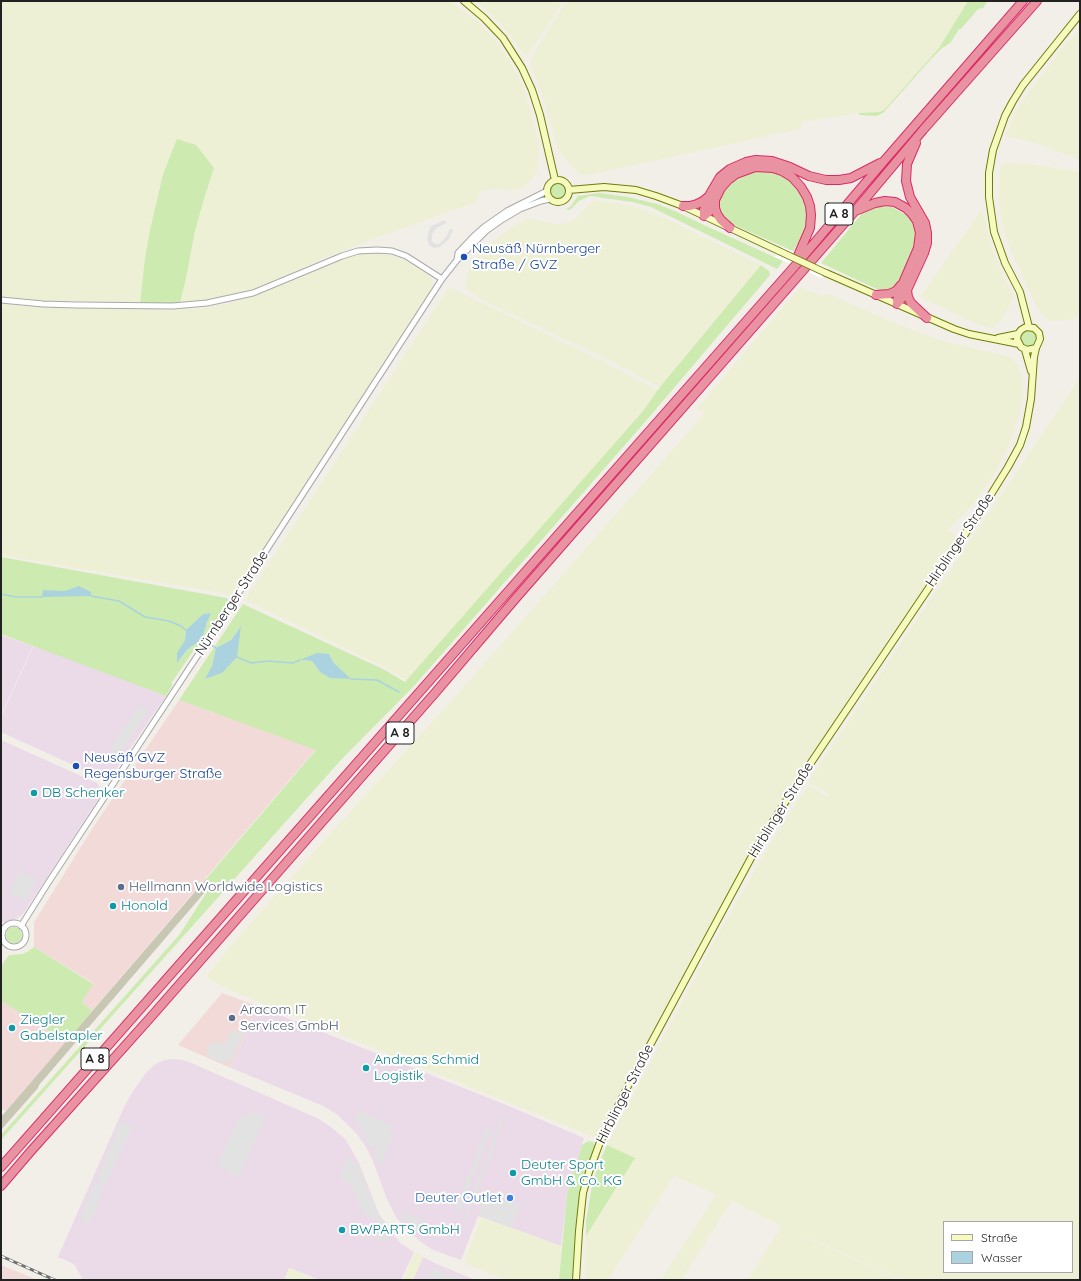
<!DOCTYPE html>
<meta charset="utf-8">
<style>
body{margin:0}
#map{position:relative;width:1081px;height:1281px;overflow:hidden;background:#f2efe9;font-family:Quicksand,sans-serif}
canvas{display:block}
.frame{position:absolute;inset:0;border:2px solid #222;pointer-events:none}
.legend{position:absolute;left:943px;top:1221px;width:130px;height:52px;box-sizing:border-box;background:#fff;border:1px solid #a7a7a7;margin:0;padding:5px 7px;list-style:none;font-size:12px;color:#222}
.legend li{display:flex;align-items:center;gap:8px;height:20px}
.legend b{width:20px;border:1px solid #a7a7a7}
</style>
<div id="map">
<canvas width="1081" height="1281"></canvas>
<div class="frame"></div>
<ul class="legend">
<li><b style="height:5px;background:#f7fabf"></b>Straße</li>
<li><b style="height:11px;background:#aad3df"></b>Wasser</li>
</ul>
</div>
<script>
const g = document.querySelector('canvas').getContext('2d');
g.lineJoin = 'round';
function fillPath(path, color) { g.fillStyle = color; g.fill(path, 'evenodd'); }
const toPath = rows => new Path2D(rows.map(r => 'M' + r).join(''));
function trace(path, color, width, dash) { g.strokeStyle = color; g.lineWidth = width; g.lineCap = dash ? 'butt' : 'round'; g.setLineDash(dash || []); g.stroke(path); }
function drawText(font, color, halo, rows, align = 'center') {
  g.font = font + ' Quicksand,sans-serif'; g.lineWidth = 4; g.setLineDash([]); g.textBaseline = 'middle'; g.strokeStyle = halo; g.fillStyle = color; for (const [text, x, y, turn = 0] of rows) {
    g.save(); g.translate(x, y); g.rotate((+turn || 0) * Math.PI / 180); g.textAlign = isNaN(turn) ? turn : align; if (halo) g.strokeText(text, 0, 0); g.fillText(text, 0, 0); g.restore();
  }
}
const commercial = toPath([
 [179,700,316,749,92,1011,82,1002,93,983,34,947,34,922,94,826],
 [222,993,257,1006,231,1068,178,1045],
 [1,1001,66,1042,6,1111,1,1109],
 [1,1265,35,1279,34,1280,1,1280]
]);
const industrial = toPath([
 [1,635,33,646,1,715],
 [34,645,166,696,112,775,102,778,95,775,1,732,1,717],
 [1,740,97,783,101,789,101,794,99,798,23,914,18,918,5,922,1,922],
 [257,1006,509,1106,584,1138,567,1194,561,1246,478,1216,461,1260,433,1250,422,1243,409,1232,396,1217,386,1197,373,1161,366,1147,356,1133,344,1121,335,1113,321,1105,231,1068],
 [175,1059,187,1061,319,1119,331,1127,346,1140,359,1163,379,1214,400,1243,414,1252,401,1280,319,1280,290,1268,284,1280,83,1280,74,1264,58,1257,124,1107,133,1091,146,1073,154,1065,164,1060],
 [423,1257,437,1264,475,1280,413,1280]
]);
const construction = toPath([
 [206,879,212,884,39,1085,38,1088,1,1130,1,1117]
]);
const farmland = toPath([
 [1,1,450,1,478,22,499,45,513,67,524,88,540,148,537,171,527,185,519,189,512,190,490,189,483,190,479,193,476,202,351,247,260,287,221,298,180,303,186,278,195,231,203,202,214,168,177,139,163,174,150,230,143,276,140,303,43,301,1,297],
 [476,1,563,1,530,52,527,54,523,53,501,24],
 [566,1,968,1,939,48,885,109,880,112,859,113,802,122,800,129,589,175,579,175,576,170,564,158,557,147,542,93,530,64,532,56],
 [1080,29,1080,160,1035,143,1006,136,1015,113,1032,88,1061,50],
 [1005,163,1031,164,1080,172,1080,315,1069,320,1053,321,1044,317,1037,308,1011,251,1004,231,1000,212,999,193,1000,167],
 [594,200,632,206,658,215,761,265,660,387,603,357,490,304,465,289,468,269,477,257,490,244,511,227,530,218,554,224,567,223,575,219,588,205],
 [982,209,989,237,996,260,1014,298,1001,320,993,329,976,324,920,297],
 [365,253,392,255,416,266,431,277,433,283,431,290,233,595,1,555,1,303,42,307,72,307,172,309,203,308,227,304,254,295,349,256],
 [449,287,602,361,658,390,643,411,407,681,386,668,245,600],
 [800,287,823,297,829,294,890,321,934,338,967,347,1004,355,1009,357,1017,364,1022,375,1023,391,1020,413,1009,445,994,475,970,508,947,530,958,537,853,693,755,844,679,982,596,1138,227,989,206,977,233,943,330,834,453,699,705,413,697,409,699,406],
 [1080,377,1080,1280,903,1280,780,1225,732,1201,681,1280,661,1280,716,1194,674,1176,608,1280,585,1280,586,1236,635,1158,607,1145,716,938,767,849,808,785,828,797,829,794,808,782],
 [944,1222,1072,1222,1072,1272,944,1272],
 [481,1217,561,1246,559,1280,506,1280,464,1263],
 [782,1226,820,1244,894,1277,892,1280,747,1280],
 [415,1252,423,1257,413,1280,403,1280],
 [289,1268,317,1280,284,1280]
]);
const grass = toPath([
 [968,1,988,1,983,8,978,9,961,29,959,29,951,42,946,46,942,48,932,58,883,113,877,116,859,115,859,113,880,112,885,109,939,48],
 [177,139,196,145,214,168,203,202,195,231,186,278,180,303,140,303,145,258,150,230,163,174],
 [755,169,775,171,794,182,806,203,808,216,806,227,803,236,793,251,732,224,725,218,717,207,718,198,734,177],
 '549 191a9 9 0 1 1 18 0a9 9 0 1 1-18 0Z',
 [599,193,628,197,657,204,677,212,704,225,783,261,777,269,651,207,632,202,590,196,579,201,571,209,568,210,566,209,570,207,578,196],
 [881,206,892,207,908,216,913,224,916,233,915,243,913,253,898,283,893,289,885,291,881,291,821,263,864,211,871,207],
 [761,265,769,271,770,275,645,422,414,686,341,760,1,1140,1,1135,180,934,212,884,206,879,316,750,179,700,243,604,385,670,405,682,643,411,660,387],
 [240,627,222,673,206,678,212,666,216,648,231,640],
 [329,654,334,663,350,679,320,672,312,661,301,660],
 '1020 338a8 8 0 1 1 16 0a8 8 0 1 1-16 0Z',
 [1,557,227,598,229,601,198,649,194,650,172,682,172,686,166,696,1,634],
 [210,613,207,622,202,639,187,650,178,662,178,653,185,640,186,630,203,614],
 '6 935a8 8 0 1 1 16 0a8 8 0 1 1-16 0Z',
 [34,947,93,984,82,1002,92,1011,66,1042,1,1001,1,966,9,955,22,954,27,952],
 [588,1141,593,1142,595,1146,583,1180,578,1207,575,1230,573,1274,571,1280,559,1280,567,1194,582,1145],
 [607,1145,635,1158,586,1236,586,1221,592,1186,598,1165]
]);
const parking = toPath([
 [445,220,447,223,438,227,434,231,432,235,432,241,435,244,439,244,446,237,450,229,453,230,449,239,440,247,434,248,429,245,427,240,428,233,431,226],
 [140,704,149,710,113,765,106,761,113,750,110,748],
 [19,871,37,879,26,901,9,893],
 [239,1028,245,1030,230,1063,225,1060,223,1063,209,1057,209,1055,207,1051,209,1044,215,1042,225,1044,231,1031,237,1033],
 [358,1111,393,1125,390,1132,394,1134,382,1163,375,1161,377,1157,373,1156,377,1145,374,1144,372,1148,367,1146,368,1143,365,1142,367,1136,359,1132,362,1125,354,1123],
 [255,1112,266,1117,239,1177,217,1165,240,1115,246,1118,249,1113,253,1115],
 [502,1115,505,1116,467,1219,464,1218],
 [121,1121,132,1126,107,1183,104,1182,104,1183,101,1189,104,1190,90,1224,79,1219,95,1183,98,1184,100,1179,97,1178],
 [486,1127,491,1129,460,1213,455,1211],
 [348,1157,351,1158,356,1167,358,1163,361,1171,359,1175,360,1176,362,1173,369,1191,367,1195,368,1196,370,1193,378,1213,376,1217,377,1219,379,1215,391,1231,386,1242,375,1238,380,1225,376,1219,363,1214,350,1184,338,1179],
 [486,1193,521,1205,512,1227,478,1215],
 [402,1212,423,1220,419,1232,413,1230,415,1225,410,1223,410,1221,400,1218],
 [432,1268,461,1280,429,1280,432,1274,430,1273]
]);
const water = toPath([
 [79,586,91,592,91,596,42,597,43,590,65,591],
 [211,613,207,622,202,639,187,650,177,663,177,653,185,640,186,630,203,614],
 [241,626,237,657,222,673,205,679,212,666,216,648,231,640],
 [317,653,329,654,334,663,351,679,330,678,320,672,312,661,300,660]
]);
const pier = toPath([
 [782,247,829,269,821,278,775,257]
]);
const stream = toPath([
 [1,594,16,597,42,597],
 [91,596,119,601,145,617,169,621,181,626,186,630],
 [202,639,216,648],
 [237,657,251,663,268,661,293,663,300,660],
 [351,679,377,680,399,692]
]);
const tertiary = toPath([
 [457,260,458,253,475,235,484,227,507,211,547,191],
 [1,300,43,304,76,305,173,306,207,303,253,293,342,256,358,251,377,250,392,251,406,256,442,279],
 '2 935a12 12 0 1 1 24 0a12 12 0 1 1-24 0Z',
 [21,926,48,883,236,597,442,279,457,260,486,231,503,219,520,209,541,201,550,199]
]);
const secondary = toPath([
 [464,1,484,18,503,38,522,68,532,90,540,115,555,180],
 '547 191a11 11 0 1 1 22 0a11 11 0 1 1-22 0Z',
 [569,190,604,187,636,190,656,196,683,206,779,251],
 [826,273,954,329,969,334,1019,344],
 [1029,327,1020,292,1005,263,994,232,989,197,989,173,993,150,1005,116,1013,101,1023,85,1080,14],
 [998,338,1018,334],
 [1025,350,1031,371],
 [576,1280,579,1231,583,1193,589,1172,600,1142,629,1084,758,845,800,779,982,509,1008,467,1020,445,1026,427,1031,399,1034,357,1036,348,1040,339,1039,333,1034,328,1026,327,1021,330,1018,334,1017,339,1021,347,1027,350,1036,348]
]);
const motorway = toPath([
 [715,200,715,208,717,214,721,220,730,228],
 [683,206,690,206,697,204,703,201,708,197],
 [858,210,875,203,885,201,895,202,906,208,912,214,917,221,920,233,918,248,903,283,897,300],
 [704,216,704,210,710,194,720,177,730,169,746,162,756,160,772,161,790,167,809,176,826,180,839,180,851,178,880,163],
 [704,216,709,212,721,188,728,180,736,174,755,167,773,168,782,171,792,177,801,187,807,197,810,206,811,215,810,228,797,258],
 [907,290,908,297,911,303,927,318],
 [876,295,889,294,896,291,901,285],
 [897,304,902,298,907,290,924,253,927,243,927,233,925,223,910,197,906,181,907,164,916,143],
 [1,1167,794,267,884,161,1023,1],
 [1,1186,31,1151,150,1018,435,693,516,598,855,211,923,130,1037,1]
]);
const rail = toPath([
 [1,1256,55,1280]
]);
const secondaryBridge = toPath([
 [779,251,826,273]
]);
const markers = [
 [464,257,4,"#1a4fb4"],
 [76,766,4,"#1a4fb4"],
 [34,793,4,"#0f9aa8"],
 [121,887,4,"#5c6f8a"],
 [113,906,4,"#0f9aa8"],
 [232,1018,4,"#5c6f8a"],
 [12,1028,4,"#0f9aa8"],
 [366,1068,4,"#0f9aa8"],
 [513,1173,4,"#0f9aa8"],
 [510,1198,4,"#3f7fe0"],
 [342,1230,4,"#0f9aa8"]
];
const shields = [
 [839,214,28],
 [400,733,28],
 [95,1059,28]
];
const shieldNames = [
 ["A 8",839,214],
 ["A 8",400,733],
 ["A 8",95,1059]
];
const transitNames = [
 ["Neusäß Nürnberger",472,249],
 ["Straße / GVZ",472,265],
 ["Neusäß GVZ",84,758],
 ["Regensburger Straße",84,774]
];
const streetNames = [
 ["Hirblinger Straße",960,540,-56],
 ["Nürnberger Straße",232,603,-57],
 ["Hirblinger Straße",781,810,-58],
 ["Hirblinger Straße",625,1094,-63]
];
const cultureNames = [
 ["DB Schenker",42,793],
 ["Honold",121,906],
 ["Ziegler",20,1020],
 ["Gabelstapler",20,1036],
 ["Andreas Schmid",374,1060],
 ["Logistik",374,1076],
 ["Deuter Sport",521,1165],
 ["GmbH & Co. KG",521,1181],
 ["BWPARTS GmbH",350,1230]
];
const serviceNames = [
 ["Hellmann Worldwide Logistics",129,887],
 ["Aracom IT",240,1010],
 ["Services GmbH",240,1026]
];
const shopNames = [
 ["Deuter Outlet",502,1198]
];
fillPath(commercial, '#f2dad9');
fillPath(industrial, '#ebdbe8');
fillPath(construction, '#c7c7b4');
fillPath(farmland, '#eef0d5');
fillPath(grass, '#cdebb0');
fillPath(parking, '#e2e2e2');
fillPath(water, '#aad3df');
fillPath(pier, '#fff');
trace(stream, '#aad3df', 1.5);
trace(tertiary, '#a9a9a9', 7);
trace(secondary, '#707d05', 8);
trace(motorway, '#dc2a67', 10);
trace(tertiary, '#fff', 5);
trace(secondary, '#f7fabf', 6);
trace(motorway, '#e892a2', 8);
trace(rail, '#707070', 3);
trace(rail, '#fff', 1.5, [4.5]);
trace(secondaryBridge, '#707d05', 8, []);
trace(secondaryBridge, '#f7fabf', 6);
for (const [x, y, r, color] of markers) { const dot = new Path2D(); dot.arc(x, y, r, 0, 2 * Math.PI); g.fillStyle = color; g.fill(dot); trace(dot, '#fff', 1.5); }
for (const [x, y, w] of shields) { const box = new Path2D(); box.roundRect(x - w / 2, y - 11, w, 22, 3); g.fillStyle = '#fff'; g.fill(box); trace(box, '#222', 1); }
drawText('bold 13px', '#222', null, shieldNames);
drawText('14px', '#164399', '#fff', transitNames, 'left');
drawText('14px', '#222', '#fff', streetNames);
drawText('14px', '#0d838f', '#fff', cultureNames, 'left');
drawText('14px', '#4e5e75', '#fff', serviceNames, 'left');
drawText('14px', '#366cbe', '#fff', shopNames, 'right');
</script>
